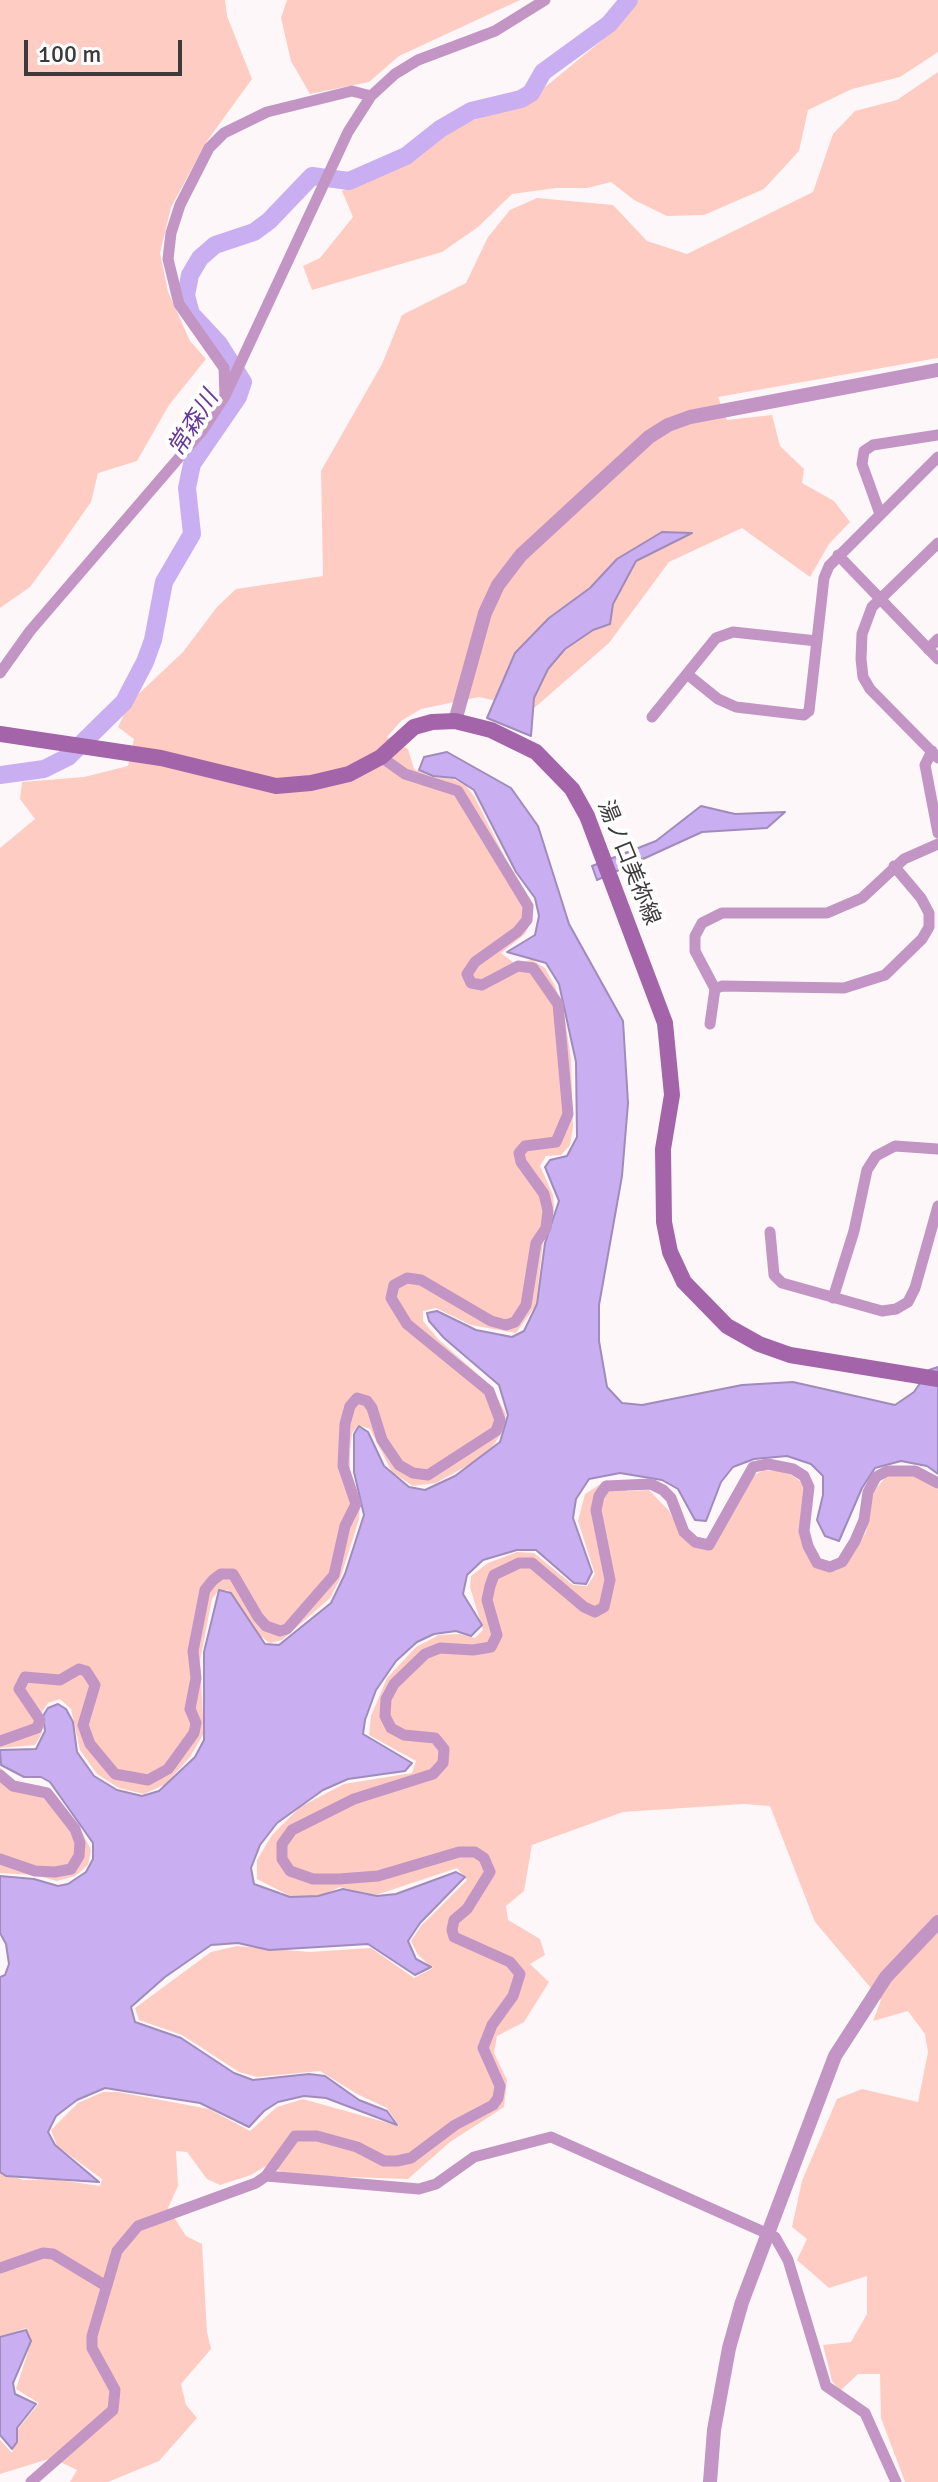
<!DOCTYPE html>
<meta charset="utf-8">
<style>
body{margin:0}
#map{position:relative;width:938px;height:2482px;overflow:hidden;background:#fef7fa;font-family:Signika,sans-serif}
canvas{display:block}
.scale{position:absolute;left:24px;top:40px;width:158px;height:36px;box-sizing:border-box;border:4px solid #3d3a3c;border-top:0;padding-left:10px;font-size:24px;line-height:28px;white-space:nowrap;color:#3d3a3c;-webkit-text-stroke:6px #fff;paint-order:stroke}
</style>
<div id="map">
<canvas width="938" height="2482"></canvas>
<div class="scale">100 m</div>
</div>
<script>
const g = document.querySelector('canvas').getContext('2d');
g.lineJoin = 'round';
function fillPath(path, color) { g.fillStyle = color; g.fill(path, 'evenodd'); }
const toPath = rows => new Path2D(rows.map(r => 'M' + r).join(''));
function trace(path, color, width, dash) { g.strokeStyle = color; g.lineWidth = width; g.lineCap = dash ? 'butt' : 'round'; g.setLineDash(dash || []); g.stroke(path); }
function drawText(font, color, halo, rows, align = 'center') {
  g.font = font + ' Signika,"Noto Sans JP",sans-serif'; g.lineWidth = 8; g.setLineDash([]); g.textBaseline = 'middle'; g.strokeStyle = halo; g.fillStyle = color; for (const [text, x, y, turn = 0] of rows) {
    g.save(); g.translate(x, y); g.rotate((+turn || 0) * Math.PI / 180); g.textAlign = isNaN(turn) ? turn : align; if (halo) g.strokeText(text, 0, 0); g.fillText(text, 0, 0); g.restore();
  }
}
const green = toPath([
 [0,0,225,0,227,16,252,79,207,141,171,207,160,253,168,292,190,341,206,359,169,405,137,461,98,473,91,502,56,552,30,587,0,608],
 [287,0,520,0,399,56,369,82,310,94,291,61,281,18],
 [636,0,938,0,938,52,900,77,852,89,808,110,799,151,764,189,704,215,667,216,634,200,611,182,587,188,556,188,512,194,478,227,442,252,312,290,303,266,320,258,353,217,342,191,373,173,411,160,457,125,512,108,533,97,612,32],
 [938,72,938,358,718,397,727,420,772,415,780,446,804,469,802,483,834,501,850,522,829,544,810,577,742,528,669,562,609,643,533,709,479,697,421,709,401,721,387,737,408,749,414,769,431,777,453,779,466,786,474,796,514,876,530,924,525,934,501,953,514,963,532,960,545,968,555,986,565,1019,571,1059,573,1127,570,1145,561,1155,546,1156,540,1166,553,1195,554,1207,543,1241,536,1305,516,1333,471,1325,436,1308,423,1311,423,1321,439,1340,490,1385,506,1414,504,1429,493,1446,472,1463,436,1483,413,1486,392,1472,370,1429,359,1425,352,1433,350,1451,350,1471,360,1505,359,1519,340,1579,330,1598,305,1620,282,1640,270,1643,260,1636,228,1590,218,1591,212,1599,200,1660,204,1733,190,1757,166,1784,144,1794,119,1788,97,1774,80,1750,71,1709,60,1699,48,1703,41,1713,42,1733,35,1745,0,1748,0,848,35,819,20,799,22,782,84,777,128,766,134,739,118,727,130,702,183,652,217,607,236,589,323,576,321,471,382,364,402,315,466,283,488,237,510,210,537,198,613,205,647,241,687,254,813,192,833,134,855,111,897,100],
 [764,1470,788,1472,805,1485,801,1537,817,1566,836,1571,850,1558,866,1532,874,1491,889,1473,912,1474,931,1482,938,1490,938,2482,905,2482,881,2418,880,2374,858,2374,840,2391,832,2381,823,2345,851,2342,867,2314,867,2276,829,2288,797,2260,807,2239,792,2227,802,2181,837,2099,862,2089,918,2102,928,2052,925,2034,908,2011,873,2021,881,2000,815,1922,770,1806,744,1804,623,1812,532,1845,524,1891,506,1906,508,1920,540,1939,545,1955,530,1964,549,1982,524,2022,497,2036,494,2053,507,2080,504,2107,450,2142,408,2179,291,2175,266,2166,251,2175,220,2185,207,2179,187,2152,176,2151,178,2186,168,2208,186,2236,202,2244,207,2332,211,2349,181,2384,186,2405,197,2418,159,2461,108,2482,70,2482,77,2470,52,2458,0,2474,0,2440,12,2453,18,2429,39,2403,16,2389,31,2342,26,2328,0,2337,0,2173,24,2180,52,2179,100,2186,102,2179,57,2146,51,2130,78,2103,103,2092,118,2092,209,2109,250,2131,277,2107,303,2099,399,2126,387,2108,357,2094,320,2071,257,2077,239,2072,182,2035,139,2020,135,2008,211,1952,237,1946,310,1952,371,1948,414,1978,433,1968,418,1955,411,1941,421,1926,467,1880,457,1868,376,1895,340,1887,318,1897,292,1897,257,1879,257,1860,272,1835,300,1807,344,1784,412,1773,416,1761,369,1735,371,1716,387,1678,416,1647,439,1635,460,1634,475,1638,483,1630,470,1587,471,1576,488,1563,517,1552,534,1553,573,1585,587,1586,595,1574,578,1521,585,1494,607,1480,627,1491,649,1490,669,1511,682,1535,705,1546,751,1477],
 [0,1767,11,1780,41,1786,54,1795,83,1834,91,1850,88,1865,75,1876,57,1881,35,1875,0,1873]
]);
const water = toPath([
 [662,532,692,533,636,561,613,604,610,624,593,630,565,649,548,669,534,698,531,736,487,718,515,653,549,618,590,588,617,559,662,532],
 [447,752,511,788,538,826,569,924,623,1021,628,1103,622,1176,599,1305,599,1341,607,1387,622,1403,642,1405,742,1385,793,1382,895,1405,914,1392,929,1370,938,1367,938,1474,927,1466,901,1461,875,1468,862,1488,839,1541,825,1536,817,1520,823,1495,823,1476,811,1464,787,1456,754,1459,733,1467,721,1482,706,1521,695,1520,678,1489,662,1480,620,1473,589,1479,576,1499,573,1518,592,1572,586,1584,574,1583,536,1550,517,1550,483,1560,467,1575,463,1594,482,1625,471,1636,456,1631,434,1634,417,1642,396,1661,376,1690,365,1720,363,1734,412,1763,405,1771,348,1779,323,1790,277,1823,260,1845,251,1868,254,1884,290,1897,318,1896,343,1889,377,1896,396,1894,456,1872,465,1877,420,1923,408,1941,416,1959,431,1967,415,1975,368,1944,269,1950,238,1943,211,1945,165,1977,131,2007,135,2022,181,2038,234,2073,253,2080,309,2074,325,2076,359,2100,387,2111,397,2125,326,2098,304,2096,278,2102,264,2111,249,2127,200,2103,105,2088,77,2100,56,2116,48,2132,55,2145,99,2182,6,2176,0,2172,0,1977,5,1975,9,1964,6,1944,0,1933,0,1876,34,1879,58,1886,68,1884,86,1872,93,1859,93,1843,50,1782,41,1777,24,1777,1,1765,0,1750,36,1749,45,1731,43,1716,48,1708,58,1704,66,1709,73,1722,77,1752,94,1776,117,1790,142,1796,159,1791,195,1757,204,1740,204,1652,219,1590,231,1593,265,1644,279,1645,331,1603,345,1574,364,1515,354,1472,354,1434,359,1426,368,1432,384,1466,409,1487,425,1490,455,1476,500,1442,508,1415,499,1385,444,1338,429,1321,427,1313,437,1311,476,1330,512,1337,524,1331,537,1304,545,1243,559,1201,545,1167,550,1160,567,1156,577,1137,576,1062,559,984,546,963,507,952,535,935,539,916,535,898,516,872,474,790,455,778,433,776,419,770,424,757,447,752],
 [701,806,735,814,785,812,767,828,702,832,597,880,592,866,656,841,701,806],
 [26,2330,31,2341,13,2383,15,2394,36,2404,17,2428,17,2442,12,2449,0,2435,0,2337,26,2330]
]);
const river = toPath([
 [0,775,44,769,68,757,124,702,145,662,153,640,164,582,192,534,187,488,192,464,238,397,243,382,219,344,191,314,186,295,190,275,200,258,215,245,254,232,269,221,312,176,349,181,406,156,440,129,471,111,521,99,531,93,543,72,609,24,629,0]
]);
const minor = toPath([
 [225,396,348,132,371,96,395,74,418,60,495,31,545,0],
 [880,514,862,464,864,451,873,445,938,435],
 [938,543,872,607,862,634,861,659,863,677,870,689,938,758],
 [838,555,938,659],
 [928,649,938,639],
 [0,673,30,631,202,431,225,396,224,368,179,304,168,259,171,233,180,205,209,148,224,133,267,112,352,91,371,96],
 [687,674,718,699,736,707,804,715,809,711,824,578,829,566,938,457],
 [652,717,716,638,733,632,817,641],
 [932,751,925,765,938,833],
 [715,989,722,986,844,988,885,975,922,939,929,927,929,913,921,898,894,866],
 [710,1024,715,989,695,951,695,936,702,923,722,913,827,913,862,898,904,859,938,844],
 [770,1232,774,1275,782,1283,882,1311,896,1309,908,1302,915,1288,938,1206],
 [833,1298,854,1231,867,1170,876,1156,895,1146,938,1149],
 [0,1741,37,1728,40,1720,19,1689,25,1677,60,1680,79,1669,86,1671,95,1685,83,1725,90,1744,115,1774,148,1780,168,1769,194,1733,196,1723,190,1709,196,1678,193,1651,205,1590,213,1580,221,1574,233,1574,258,1617,266,1626,280,1631,287,1629,334,1575,345,1526,356,1504,343,1466,345,1424,350,1406,357,1398,367,1401,372,1408,382,1440,399,1465,413,1473,428,1475,496,1431,500,1420,489,1391,407,1324,391,1298,394,1285,407,1278,421,1280,491,1321,506,1325,515,1322,526,1305,536,1243,546,1228,548,1211,544,1194,521,1162,519,1153,525,1146,556,1142,568,1114,558,1004,533,968,518,966,482,985,471,983,467,974,475,962,517,932,527,920,528,906,458,791,405,774,381,757],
 [0,1775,13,1786,47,1793,75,1829,80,1843,79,1856,71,1869,55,1872,35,1871,0,1859],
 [266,2176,419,2189,436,2184,474,2157,551,2137,775,2237,788,2260,826,2386,865,2413,896,2482],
 [0,2268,43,2253,53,2254,106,2286],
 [31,2482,113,2410,115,2390,92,2348,92,2336,117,2251,138,2226,256,2183,266,2176,295,2136,317,2136,357,2147,384,2161,397,2161,411,2158,455,2125,493,2105,498,2098,500,2086,483,2048,492,2025,513,1996,520,1974,510,1962,454,1937,452,1930,454,1920,467,1909,490,1872,484,1858,475,1852,459,1852,378,1876,339,1879,313,1879,290,1871,282,1859,282,1844,292,1830,354,1799,433,1774,443,1763,444,1749,435,1738,404,1735,391,1728,385,1716,386,1699,394,1684,425,1654,440,1648,473,1650,491,1647,497,1635,487,1600,490,1586,494,1575,519,1563,532,1563,584,1607,595,1612,604,1607,610,1580,596,1510,599,1496,606,1486,651,1484,663,1490,671,1498,684,1532,695,1542,709,1545,753,1467,768,1464,793,1469,804,1476,809,1487,804,1531,808,1546,817,1563,830,1567,842,1562,855,1541,864,1520,868,1492,876,1477,887,1471,915,1471,938,1483]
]);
const tertiary = toPath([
 [455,721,485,613,498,585,521,555,649,437,668,425,690,417,938,370],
 [710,2482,714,2430,729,2348,742,2302,835,2056,886,1977,938,1922]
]);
const secondary = toPath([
 [0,734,161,758,276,786,311,783,349,774,381,757,414,727,432,722,455,721,491,730,536,752,572,789,587,816,665,1023,672,1095,663,1149,664,1222,670,1252,684,1282,727,1326,759,1344,790,1355,938,1379]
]);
const streetNames = [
 ["湯ノ口美祢線",628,863,68]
];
const waterNames = [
 ["常森川",194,424,-58]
];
fillPath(green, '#feccc3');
fillPath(water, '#caaef2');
trace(water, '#a08bbb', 2);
trace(river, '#caaef2', 18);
trace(minor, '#c295c4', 11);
trace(tertiary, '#c295c4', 14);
trace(secondary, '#a464a9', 16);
drawText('22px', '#3d3a3c', '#fff', streetNames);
drawText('italic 24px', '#673899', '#fff', waterNames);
</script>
